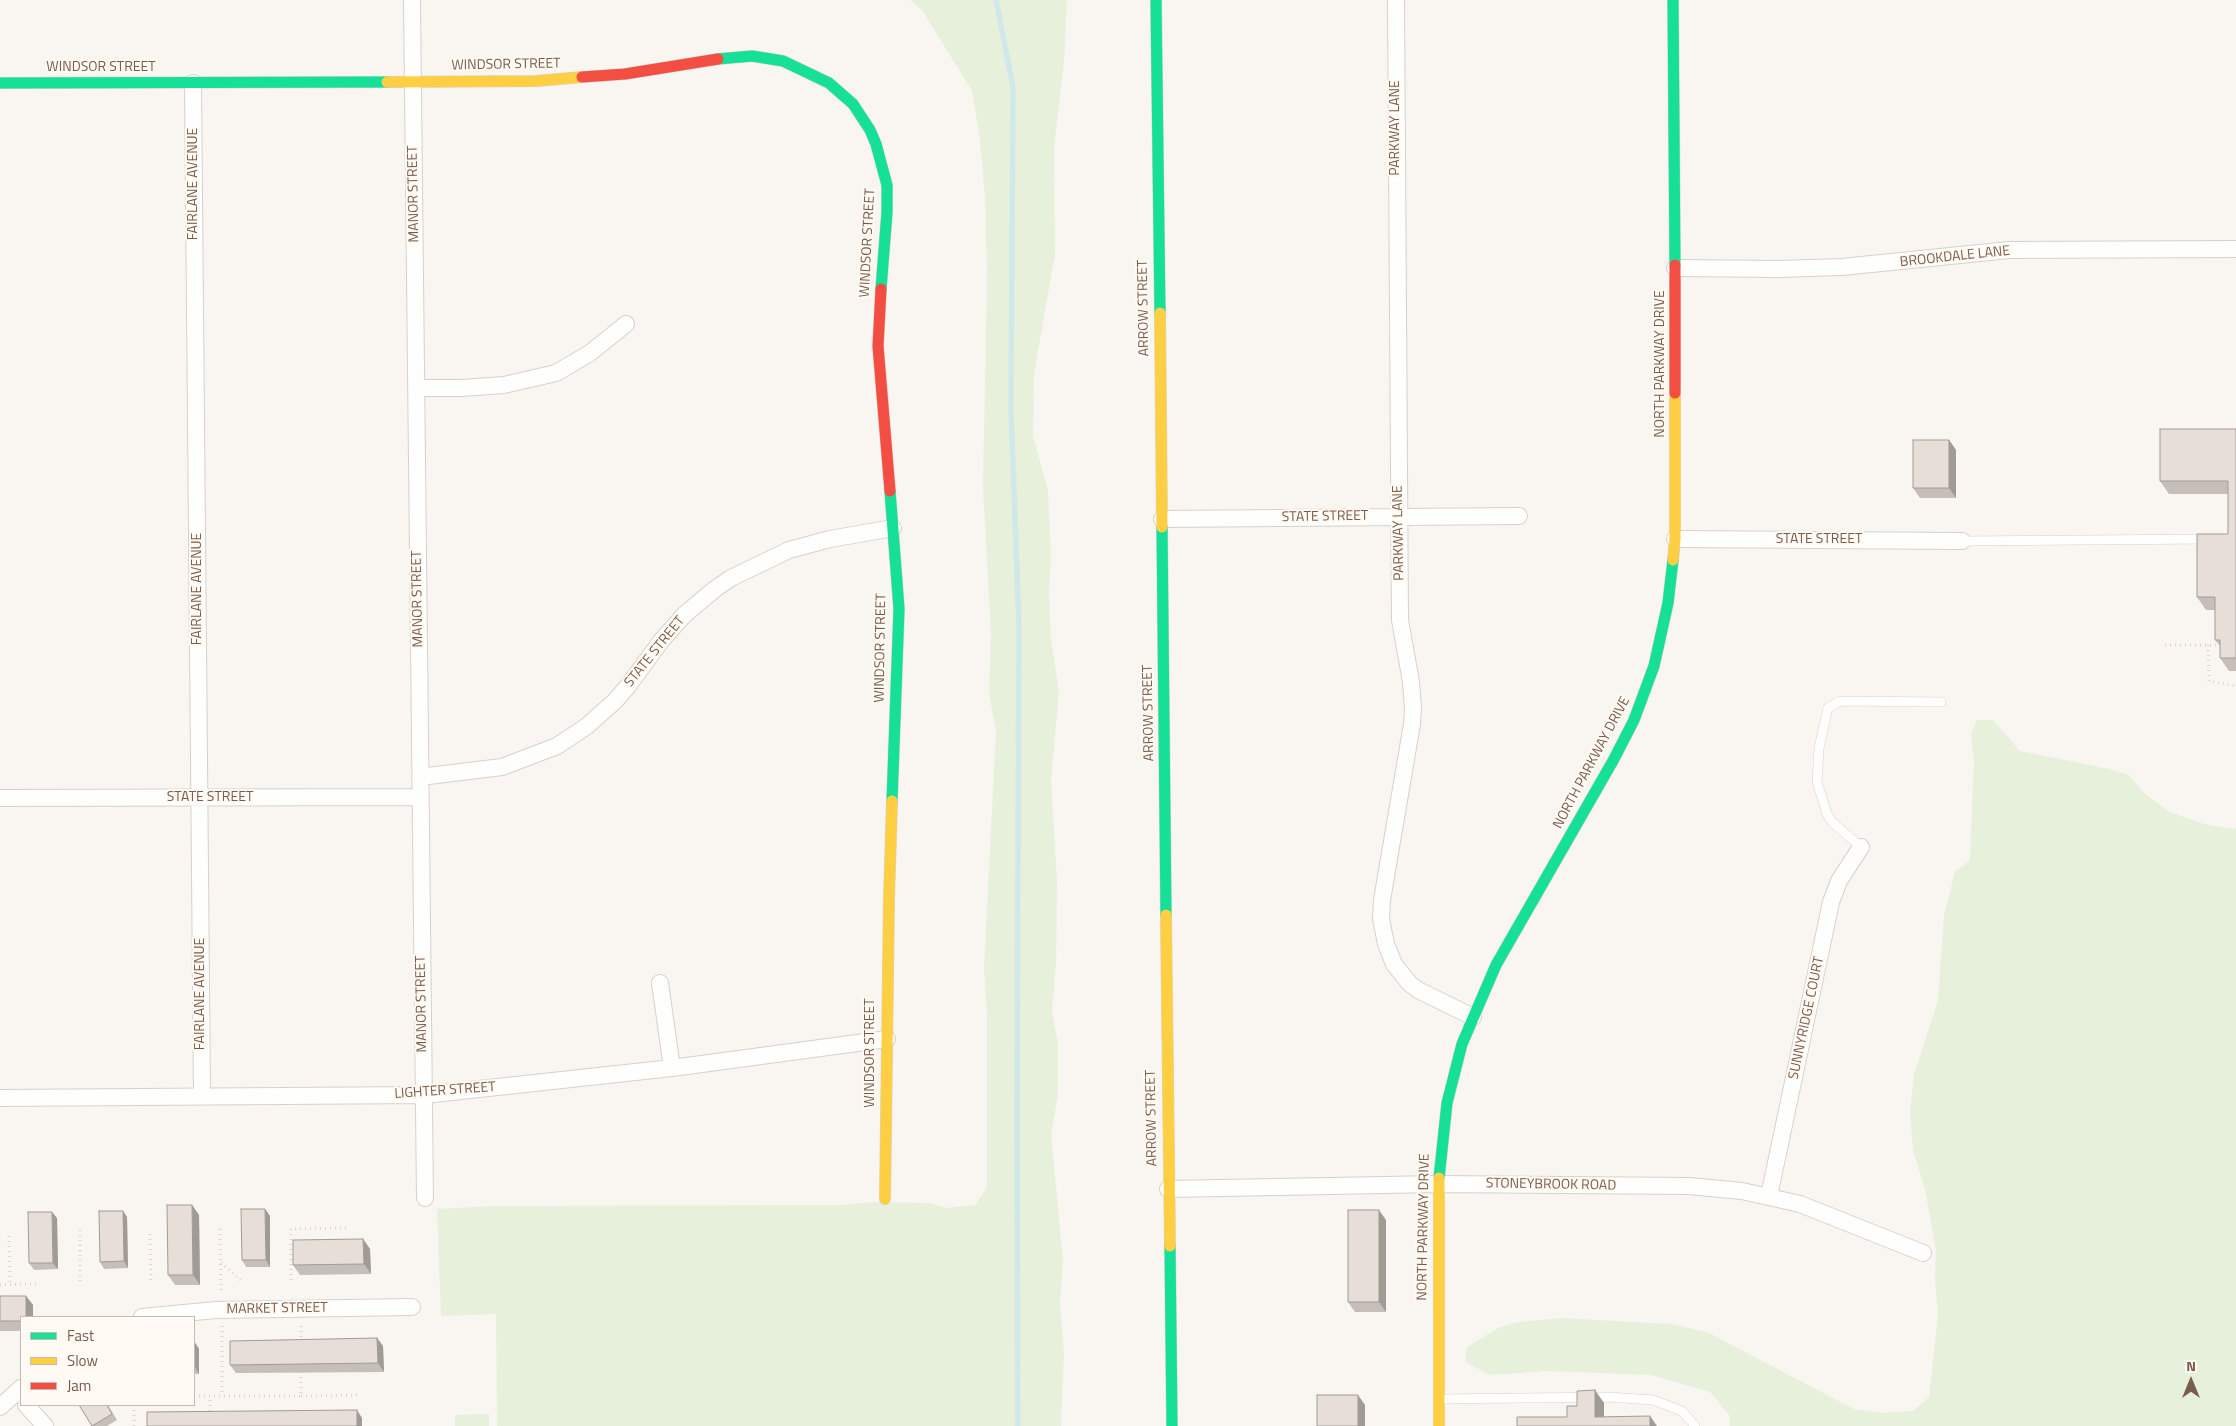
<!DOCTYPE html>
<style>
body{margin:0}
#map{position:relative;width:2236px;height:1426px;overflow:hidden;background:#f9f5f0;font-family:"Titillium Web",sans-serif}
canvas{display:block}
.legend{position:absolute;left:20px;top:1316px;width:175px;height:90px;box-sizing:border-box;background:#fffaf3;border:1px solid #cabbb1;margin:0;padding:6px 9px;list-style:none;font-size:15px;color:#7a5c4d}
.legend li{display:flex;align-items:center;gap:10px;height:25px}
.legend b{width:25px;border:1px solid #cabbb1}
.north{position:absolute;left:2166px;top:1356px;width:50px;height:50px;-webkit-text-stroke:4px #fffaf3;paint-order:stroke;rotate:0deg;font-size:14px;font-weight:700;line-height:20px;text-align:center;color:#7a5c4d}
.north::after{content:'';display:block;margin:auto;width:18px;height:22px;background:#7a5c4d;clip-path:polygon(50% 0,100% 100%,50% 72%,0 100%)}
</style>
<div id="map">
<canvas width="2236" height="1426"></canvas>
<ul class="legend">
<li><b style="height:6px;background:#16e098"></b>Fast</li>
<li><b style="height:6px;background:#ffcf43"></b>Slow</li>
<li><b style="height:6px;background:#f24e42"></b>Jam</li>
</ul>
<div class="north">N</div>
</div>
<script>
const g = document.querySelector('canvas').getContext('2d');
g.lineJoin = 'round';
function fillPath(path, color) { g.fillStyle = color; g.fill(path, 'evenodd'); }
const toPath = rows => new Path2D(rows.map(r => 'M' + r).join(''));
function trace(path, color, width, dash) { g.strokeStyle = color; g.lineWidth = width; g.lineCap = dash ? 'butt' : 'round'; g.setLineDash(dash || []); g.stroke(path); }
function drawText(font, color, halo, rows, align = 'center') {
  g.font = font + ' "Titillium Web",sans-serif'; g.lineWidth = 4; g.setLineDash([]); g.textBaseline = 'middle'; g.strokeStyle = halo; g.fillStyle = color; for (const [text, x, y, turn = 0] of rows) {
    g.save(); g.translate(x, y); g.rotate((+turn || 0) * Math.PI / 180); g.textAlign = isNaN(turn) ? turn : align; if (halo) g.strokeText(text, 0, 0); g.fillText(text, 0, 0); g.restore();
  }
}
const green = toPath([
 [910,0,1067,0,1064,62,1054,148,1055,254,1034,374,1033,436,1048,491,1051,555,1049,593,1051,641,1059,691,1051,781,1057,881,1056,963,1052,1011,1058,1043,1058,1095,1051,1134,1063,1261,1060,1303,1064,1354,1061,1426,497,1426,496,1314,441,1316,437,1209,494,1206,841,1205,874,1202,931,1203,945,1208,976,1205,987,1187,987,1014,984,968,996,731,989,693,991,634,983,488,987,278,985,197,980,140,972,91,922,10],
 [1977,720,1993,720,2020,751,2109,769,2129,775,2143,792,2169,812,2204,824,2232,829,2236,827,2236,1426,1730,1426,1730,1416,1710,1392,1651,1375,1545,1371,1491,1375,1465,1362,1467,1347,1500,1327,1519,1322,1561,1318,1671,1324,1707,1332,1854,1409,1880,1413,1913,1411,1929,1397,1938,1315,1935,1280,1936,1251,1925,1189,1913,1150,1910,1112,1914,1075,1938,1000,1944,915,1955,872,1970,860,1974,761,1971,735],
 [489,1414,489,1426,455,1426,455,1415]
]);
const stream = toPath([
 [996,0,1013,88,1011,411,1019,626,1017,1119,1018,1426]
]);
const path = toPath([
 [2165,645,2222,645],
 [2208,645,2209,681,2236,686],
 [220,1229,221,1294],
 [80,1230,80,1284],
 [150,1234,151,1283],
 [9,1236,10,1285],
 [221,1263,242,1281],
 [291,1280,291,1229,348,1228],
 [0,1285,38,1284],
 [222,1326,222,1396],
 [301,1342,301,1325],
 [194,1396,301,1396,301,1370],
 [301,1396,359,1395],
 [134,1405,134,1426],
 [210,1416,210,1396]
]);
const lane = toPath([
 [1962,541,2209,539],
 [1861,847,1832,822,1827,814,1817,782,1819,748,1828,708,1840,701,1941,702],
 [1439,1399,1608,1397,1653,1400,1682,1411,1695,1426]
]);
const street = toPath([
 [412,0,425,1198],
 [1396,0,1400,620,1411,682,1413,709,1412,724,1382,900,1381,919,1386,944,1394,964,1409,983,1418,990,1473,1017],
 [193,83,202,1096],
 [1675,268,1779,269,1842,267,2009,250,2236,249],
 [416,388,461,388,504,385,556,373,590,353,626,324],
 [1162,519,1519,516],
 [1675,539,1962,541],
 [420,777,502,767,557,746,587,726,615,701,628,686,661,641,684,615,715,589,731,578,789,550,830,539,893,528],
 [0,798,420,797],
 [660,983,672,1068],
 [0,1098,424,1095,672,1068,887,1039],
 [1168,1189,1438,1184,1689,1186,1742,1191,1800,1204,1923,1253],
 [1769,1196,1831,902,1839,881,1861,847],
 [142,1317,216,1310,412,1307],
 [26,1405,45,1426],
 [0,1407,21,1388]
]);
const fast = toPath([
 [1156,0,1160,313],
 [1673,0,1675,265],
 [718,59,752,56,783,61,829,83,853,104,870,130,876,144,887,185,887,212,881,289],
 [0,83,387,82],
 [890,491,899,609,892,801],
 [1162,527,1166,915],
 [1439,1178,1447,1103,1462,1044,1496,965,1614,759,1634,720,1654,666,1668,603,1673,560],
 [1170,1246,1172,1426]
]);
const slow = toPath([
 [387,82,536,81,582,77],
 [1160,313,1162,527],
 [1673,560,1675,539,1675,393],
 [1166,915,1170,1246],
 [1439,1178,1439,1426],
 [885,1199,889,898,892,801]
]);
const jam = toPath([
 [582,77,625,74,718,59],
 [1675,265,1675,393],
 [881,289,878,346,890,491]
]);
const wall = toPath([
 [2236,429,2236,671,2229,671,2220,658,2220,646,2215,640,2215,610,2206,610,2197,597,2228,534,2228,494,2169,494,2160,481],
 [1949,440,1956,450,1956,498,1920,498,1913,488],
 [192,1205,199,1215,200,1285,175,1285,168,1275],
 [265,1209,270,1216,270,1267,246,1267,242,1260],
 [123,1211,127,1217,128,1268,104,1269,100,1262],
 [57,1218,58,1269,34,1270,29,1263],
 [1386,1220,1386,1312,1355,1312,1348,1302],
 [363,1239,370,1249,371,1274,300,1275,293,1265],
 [0,1296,26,1296,33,1305,21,1317,21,1331,0,1331],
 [377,1338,383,1346,384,1372,236,1373,230,1365],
 [194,1341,199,1349,199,1374,194,1374],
 [79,1405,108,1405,117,1420,107,1426,92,1426]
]);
const shadedWall = toPath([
 [1949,440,1956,450,1956,498,1949,488],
 [192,1205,199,1215,200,1285,193,1275],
 [265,1209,270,1216,270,1267,266,1260],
 [1379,1210,1386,1220,1386,1312,1379,1302],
 [123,1211,127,1217,128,1268,124,1261],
 [52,1212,57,1218,58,1269,53,1263],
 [363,1239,370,1249,371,1274,364,1264],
 [26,1296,33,1305,33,1317,26,1317],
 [377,1338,383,1346,384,1372,378,1363],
 [194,1341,199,1349,199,1374,194,1366],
 [1595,1390,1604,1403,1604,1426,1595,1417],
 [1358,1395,1365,1405,1365,1426,1358,1426],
 [357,1410,362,1418,362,1426,357,1426],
 [1650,1416,1657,1426,1650,1426]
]);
const building = toPath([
 [2160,429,2236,429,2236,658,2220,658,2220,640,2215,640,2215,597,2197,597,2197,534,2228,534,2228,481,2160,481,2160,429],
 [1913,440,1949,440,1949,488,1913,488,1913,440],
 [167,1205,192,1205,193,1275,168,1275,167,1205],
 [241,1209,265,1209,266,1260,242,1260,241,1209],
 [1348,1210,1379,1210,1379,1302,1348,1302,1348,1210],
 [99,1211,123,1211,124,1261,100,1262,99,1211],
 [28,1212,52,1212,53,1263,29,1263,28,1212],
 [363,1239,364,1264,293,1265,293,1240,363,1239],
 [0,1296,26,1296,26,1317,21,1317,21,1321,0,1321,0,1296],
 [377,1338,378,1363,230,1365,230,1341,377,1338],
 [1595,1390,1595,1417,1650,1416,1650,1426,1517,1426,1517,1417,1567,1417,1567,1406,1577,1406,1577,1391,1595,1390],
 [1317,1395,1358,1395,1358,1426,1317,1426,1317,1395],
 [79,1405,107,1405,112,1414,92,1426,79,1405],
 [357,1410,357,1426,147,1426,147,1412,357,1410]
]);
const streetNames = [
 ["WINDSOR STREET",506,65,-1],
 ["WINDSOR STREET",101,68],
 ["PARKWAY LANE",1396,128,-90],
 ["FAIRLANE AVENUE",194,184,-90],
 ["MANOR STREET",414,194,-91],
 ["WINDSOR STREET",868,243,-87],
 ["BROOKDALE LANE",1955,257,-6],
 ["ARROW STREET",1144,308,-91],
 ["NORTH PARKWAY DRIVE",1661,364,-90],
 ["STATE STREET",1325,517,-1],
 ["PARKWAY LANE",1399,533,-91],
 ["STATE STREET",1819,540],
 ["FAIRLANE AVENUE",198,589,-90],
 ["MANOR STREET",418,599,-91],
 ["WINDSOR STREET",881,648,-89],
 ["STATE STREET",655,652,-51],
 ["ARROW STREET",1149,713,-91],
 ["NORTH PARKWAY DRIVE",1592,763,-62],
 ["STATE STREET",210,798],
 ["FAIRLANE AVENUE",201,994,-90],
 ["MANOR STREET",422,1004,-91],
 ["SUNNYRIDGE COURT",1807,1018,-78],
 ["WINDSOR STREET",871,1053,-90],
 ["LIGHTER STREET",445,1091,-4],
 ["ARROW STREET",1152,1118,-91],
 ["STONEYBROOK ROAD",1551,1185,1],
 ["NORTH PARKWAY DRIVE",1424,1227,-89],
 ["MARKET STREET",277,1309,-1]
];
fillPath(green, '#e7f0db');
trace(stream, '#d0e8ea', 5.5);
trace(lane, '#d7d1cb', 10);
trace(street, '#d7d1cb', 18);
trace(fast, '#d9d2cb', 12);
trace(slow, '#d9d2cb', 12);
trace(jam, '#d9d2cb', 12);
trace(path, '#dcd5d0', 3, [1, 4]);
trace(lane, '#fefefd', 9);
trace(street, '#fefefd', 16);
trace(fast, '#16e098', 11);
trace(slow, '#ffcf43', 11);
trace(jam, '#f24e42', 11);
fillPath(wall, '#c6bfb9');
fillPath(shadedWall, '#a19b96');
fillPath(building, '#e6ded7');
trace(building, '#a19b96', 1);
drawText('14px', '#7a5c4d', '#fffaf3', streetNames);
</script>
